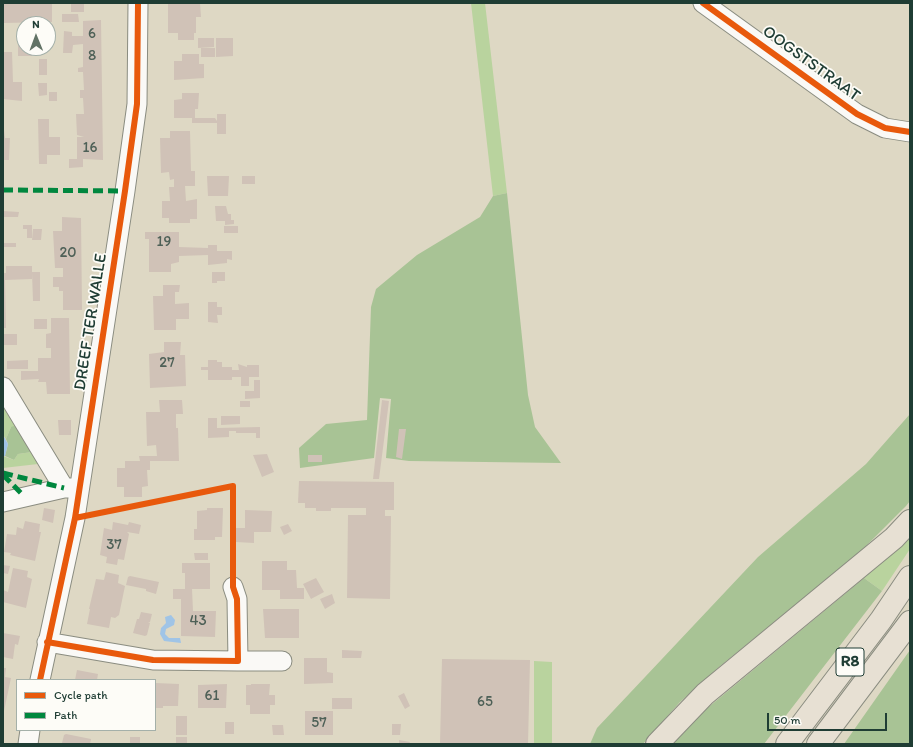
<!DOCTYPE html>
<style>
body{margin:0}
#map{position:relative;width:913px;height:747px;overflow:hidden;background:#ded8c4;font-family:Itim,sans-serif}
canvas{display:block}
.frame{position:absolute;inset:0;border:4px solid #1f3d34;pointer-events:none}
.legend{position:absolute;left:16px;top:679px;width:140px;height:52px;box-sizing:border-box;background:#fdfcf7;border:1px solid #a4b0a9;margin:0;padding:5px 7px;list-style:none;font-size:12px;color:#1f3d34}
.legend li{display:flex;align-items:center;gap:8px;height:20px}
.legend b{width:20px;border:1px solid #a4b0a9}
.north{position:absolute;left:16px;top:16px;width:40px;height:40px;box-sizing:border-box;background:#fdfcf7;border:1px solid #a4b0a9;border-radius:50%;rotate:359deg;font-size:11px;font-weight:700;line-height:16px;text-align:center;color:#1f3d34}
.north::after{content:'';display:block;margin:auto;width:14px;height:18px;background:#627366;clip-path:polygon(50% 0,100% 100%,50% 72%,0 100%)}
.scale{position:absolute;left:767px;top:713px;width:120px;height:18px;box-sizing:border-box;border:2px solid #1f3d34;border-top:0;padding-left:5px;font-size:12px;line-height:14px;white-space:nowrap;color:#1f3d34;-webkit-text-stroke:3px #fdfcf7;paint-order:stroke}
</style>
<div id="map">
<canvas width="913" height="747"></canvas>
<div class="frame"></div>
<ul class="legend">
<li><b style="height:5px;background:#e8590c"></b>Cycle path</li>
<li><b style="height:5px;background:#00873e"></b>Path</li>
</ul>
<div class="north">N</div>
<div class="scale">50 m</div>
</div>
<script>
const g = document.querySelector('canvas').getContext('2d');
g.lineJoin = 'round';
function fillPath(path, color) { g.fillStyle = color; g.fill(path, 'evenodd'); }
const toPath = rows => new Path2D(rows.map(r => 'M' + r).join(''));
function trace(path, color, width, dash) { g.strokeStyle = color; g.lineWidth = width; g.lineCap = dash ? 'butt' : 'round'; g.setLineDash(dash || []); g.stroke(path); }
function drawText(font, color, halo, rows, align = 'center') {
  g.font = font + ' Itim,sans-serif'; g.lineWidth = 3.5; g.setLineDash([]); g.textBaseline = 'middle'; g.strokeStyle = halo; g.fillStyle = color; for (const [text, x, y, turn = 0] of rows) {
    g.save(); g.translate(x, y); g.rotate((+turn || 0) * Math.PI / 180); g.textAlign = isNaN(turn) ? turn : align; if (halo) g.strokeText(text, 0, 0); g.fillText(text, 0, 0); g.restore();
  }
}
const green = toPath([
 [471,3,485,3,507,193,493,196],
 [3,404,20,429,11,427,6,439,3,435],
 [32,452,38,464,3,468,3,456,14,460,18,454],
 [910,530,910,549,882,591,864,578],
 [534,661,552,662,552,744,534,744]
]);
const forest = toPath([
 [507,193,528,395,535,427,561,463,409,461,386,458,391,399,380,398,374,458,300,468,299,448,326,424,367,420,371,307,376,289,417,255,480,217,493,196],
 [910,414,910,501,906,506,860,552,719,667,680,702,643,744,590,744,597,728,758,557,866,464],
 [14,426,20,429,32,452,18,454,14,460,5,456,8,444,6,439,11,427],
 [864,578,882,591,764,744,670,744,705,710],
 [910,650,910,744,844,744]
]);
const water = toPath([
 [3,435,8,444,5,456,3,456],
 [171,615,175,620,174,625,166,629,165,634,169,638,180,638,181,643,164,641,160,634,161,628,166,623,165,617]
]);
const building = toPath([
 [3,3,52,3,52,22,3,23],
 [168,3,200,3,201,17,196,17,196,33,194,33,194,40,178,40,178,33,168,33],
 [71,4,84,4,84,12,71,12],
 [62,14,78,14,79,22,62,22],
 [101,20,103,160,83,159,83,167,69,168,69,159,77,159,77,137,84,137,77,135,76,114,84,114,83,98,80,98,80,90,84,90,83,72,78,72,78,68,83,67,83,44,73,45,72,53,63,53,64,31,72,32,72,36,83,36,83,21],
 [198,38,214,38,214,47,198,48],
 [216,38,233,38,233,56,216,57],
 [18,45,24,45,24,48,32,48,32,56,18,56],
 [201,48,215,48,215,57,201,57],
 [3,52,12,52,13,82,22,82,22,101,3,99],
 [182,54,199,54,199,64,204,64,204,78,174,80,174,61,182,61],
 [39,59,47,59,47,75,39,75],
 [38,83,47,83,47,95,39,96],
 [49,92,57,92,57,101,49,101],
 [182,93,199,93,198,109,195,109,195,118,215,118,217,121,217,114,226,114,226,134,217,134,217,123,192,123,192,118,174,118,174,100,182,99],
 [38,119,49,119,49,137,60,137,60,155,47,155,47,164,39,164],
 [3,121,5,138,10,138,9,160,3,160],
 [170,131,190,131,191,171,195,171,195,186,185,186,186,201,197,199,197,219,190,219,190,223,169,223,169,218,162,218,162,201,170,201,169,187,174,187,174,179,170,180,169,172,161,173,160,138,170,138],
 [207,176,229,176,228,196,208,196],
 [242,176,255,176,255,184,242,184],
 [215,206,226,206,228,214,231,214,231,220,234,220,234,224,225,225,225,221,216,221],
 [3,211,19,212,18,217,3,217],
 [62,217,81,218,82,310,63,310,63,291,59,291,59,287,53,287,53,277,63,277,63,268,55,268,53,231,62,231],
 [23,225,32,225,32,238,27,238,27,229,23,229],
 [224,226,238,226,238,233,224,233],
 [33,229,42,229,41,240,32,240],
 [145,232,179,232,179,247,208,248,208,245,217,245,217,251,232,251,232,260,227,259,227,263,208,265,208,255,179,256,179,262,171,264,171,272,149,272,149,239,145,239],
 [3,243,16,243,16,247,3,247],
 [6,266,32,266,32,272,40,272,40,301,33,301,32,273,32,279,5,280,6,328,3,328,3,273,6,273],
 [212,272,225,272,225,281,217,281,217,283,212,283],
 [163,285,180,285,179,292,175,292,175,304,189,303,189,319,176,319,176,330,154,330,153,296,163,296],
 [208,302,217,302,217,307,222,307,222,315,217,315,218,323,208,322],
 [51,318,69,318,70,394,47,394,46,382,38,382,39,379,21,380,21,371,38,371,38,358,51,358,51,348,46,348,46,334,51,333],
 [34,319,47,319,47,329,34,329],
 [3,334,17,334,17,345,3,345],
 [164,342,181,342,180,355,185,355,186,386,150,388,149,354,164,352],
 [28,360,28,369,7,369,7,361],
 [208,360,217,360,217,362,222,362,222,367,232,367,232,370,239,370,238,364,247,367,247,365,259,365,259,377,249,377,249,386,241,386,241,377,232,377,232,380,208,380,208,370,201,370,201,367,208,367],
 [254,380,260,380,260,398,245,399,245,391,254,391],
 [159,400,182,400,183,414,176,414,176,428,178,428,179,461,150,461,150,470,147,470,148,486,142,487,142,497,124,497,124,487,117,487,117,468,125,468,125,461,140,461,139,456,157,456,156,445,147,446,146,412,160,412],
 [382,400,389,401,379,479,373,479],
 [240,401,250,401,250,407,240,407],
 [221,416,240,416,240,424,221,425],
 [208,418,217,418,217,428,260,427,260,438,256,438,256,433,236,433,236,431,229,431,229,437,208,438],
 [58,420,71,420,71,435,59,435],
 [399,429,406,429,402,459,396,457],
 [267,454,274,472,262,477,253,455],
 [308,455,322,455,322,462,308,462],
 [299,481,394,482,394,510,385,510,385,516,391,516,390,599,347,598,348,515,366,515,366,508,331,508,331,511,316,511,316,508,305,508,305,503,298,503],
 [44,508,55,510,53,523,42,520],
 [207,508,223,508,222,537,215,537,215,540,194,540,194,529,197,529,197,511,207,510],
 [245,510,272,511,271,532,254,532,254,543,236,542,236,528,245,528],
 [25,521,40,524,39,532,41,532,35,561,10,555,11,553,4,552,7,534,16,535,17,527,23,529],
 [113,522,128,525,129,522,141,525,139,534,127,532,129,534,124,560,118,559,117,565,106,563,107,557,100,555,104,528,112,530],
 [288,524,292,531,284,535,280,527],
 [194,553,208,553,208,560,195,560],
 [262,561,287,561,287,570,296,570,297,588,304,588,304,599,280,599,280,590,262,590],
 [182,563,210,563,210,589,192,589,193,611,216,611,215,637,181,636,181,599,173,599,173,589,185,589,185,573,182,573],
 [3,565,10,566,8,574,3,573],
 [13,568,28,571,27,577,32,579,26,608,3,602,3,590,8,592],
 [106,572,119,575,118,583,125,586,119,615,115,618,111,617,109,628,87,624,90,609,89,609,96,579,104,580],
 [130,576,159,582,156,594,146,591,146,589,126,585,128,577],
 [316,578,324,592,311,599,303,584],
 [332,594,335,603,325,609,320,599],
 [263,609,299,609,299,638,265,638],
 [141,612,152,614,150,622,148,623,150,623,147,635,145,636,133,633,137,619,139,619],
 [3,633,20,636,18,645,15,644,13,659,3,657],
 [342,650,362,651,361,658,342,658],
 [304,658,327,658,327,672,333,673,333,683,304,684],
 [442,659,530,660,528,744,440,744],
 [3,668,6,668,5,677,11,678,4,711,3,711],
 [77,670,98,674,97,680,75,680],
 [155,683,179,684,178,706,163,706,163,708,155,708],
 [227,684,226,708,198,708,198,685],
 [251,684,270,684,269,695,275,695,275,705,270,705,270,714,250,714,250,705,246,705,246,685,251,685],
 [404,693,410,706,405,709,398,696],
 [332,698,352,698,352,709,332,709],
 [305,711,333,711,333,735,305,735],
 [176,716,187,716,187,735,176,735],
 [225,722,234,722,234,734,225,734],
 [392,724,401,724,400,735,392,735],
 [272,725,283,725,284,735,273,735],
 [66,734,91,739,90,744,64,744,62,743,64,735],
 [130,737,140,737,140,744,130,744],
 [176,737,187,737,187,744,176,744],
 [399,740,410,742,409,744,399,744]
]);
const minor = toPath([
 [703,3,857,114,885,128,910,132],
 [3,387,64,488],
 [3,502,64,488,74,488],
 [47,642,153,660,238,661,237,599,233,587],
 [238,661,282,661],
 [40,680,75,518,125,191,137,104,138,3],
 [28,744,30,730]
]);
const highway = toPath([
 [657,744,705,694,894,538,910,521],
 [787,744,881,620,910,577],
 [818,744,910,622]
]);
const quiet = toPath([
 [3,190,125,191],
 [3,473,64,488],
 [3,475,24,496]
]);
const cycleway = toPath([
 [703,3,857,114,885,128,910,132],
 [47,642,153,660,238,661,237,599,233,587,233,486,75,518],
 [40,680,75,518,125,191,137,104,138,3]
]);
const numberNames = [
 ["6",92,34],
 ["8",92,56],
 ["16",90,148],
 ["19",164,242],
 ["20",68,253],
 ["27",167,363],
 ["37",114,545],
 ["43",198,621],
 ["61",212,696],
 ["65",485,702],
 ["57",319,723]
];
const shields = [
 [850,662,28]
];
const shieldNames = [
 ["R8",850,662]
];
const streetNames = [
 ["OOGSTSTRAAT",811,64,36],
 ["DREEF TER WALLE",91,322,-81]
];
fillPath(green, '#b9d39e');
fillPath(forest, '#a8c395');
fillPath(water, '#a0c4e6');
fillPath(building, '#d0c2b7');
trace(minor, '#8a8c80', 21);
trace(highway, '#8a8c80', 24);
trace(minor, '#faf9f6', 19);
trace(highway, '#e7e0d3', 22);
trace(quiet, '#00873e', 5, [10, 5]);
trace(cycleway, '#e8590c', 6);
drawText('15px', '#4e6057', null, numberNames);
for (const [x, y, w] of shields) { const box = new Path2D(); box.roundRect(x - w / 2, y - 14, w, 28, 3); g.fillStyle = '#fdfcf7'; g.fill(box); trace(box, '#1f3d34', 1); }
drawText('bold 16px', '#1f3d34', null, shieldNames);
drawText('17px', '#1f3d34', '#fdfcf7', streetNames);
</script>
